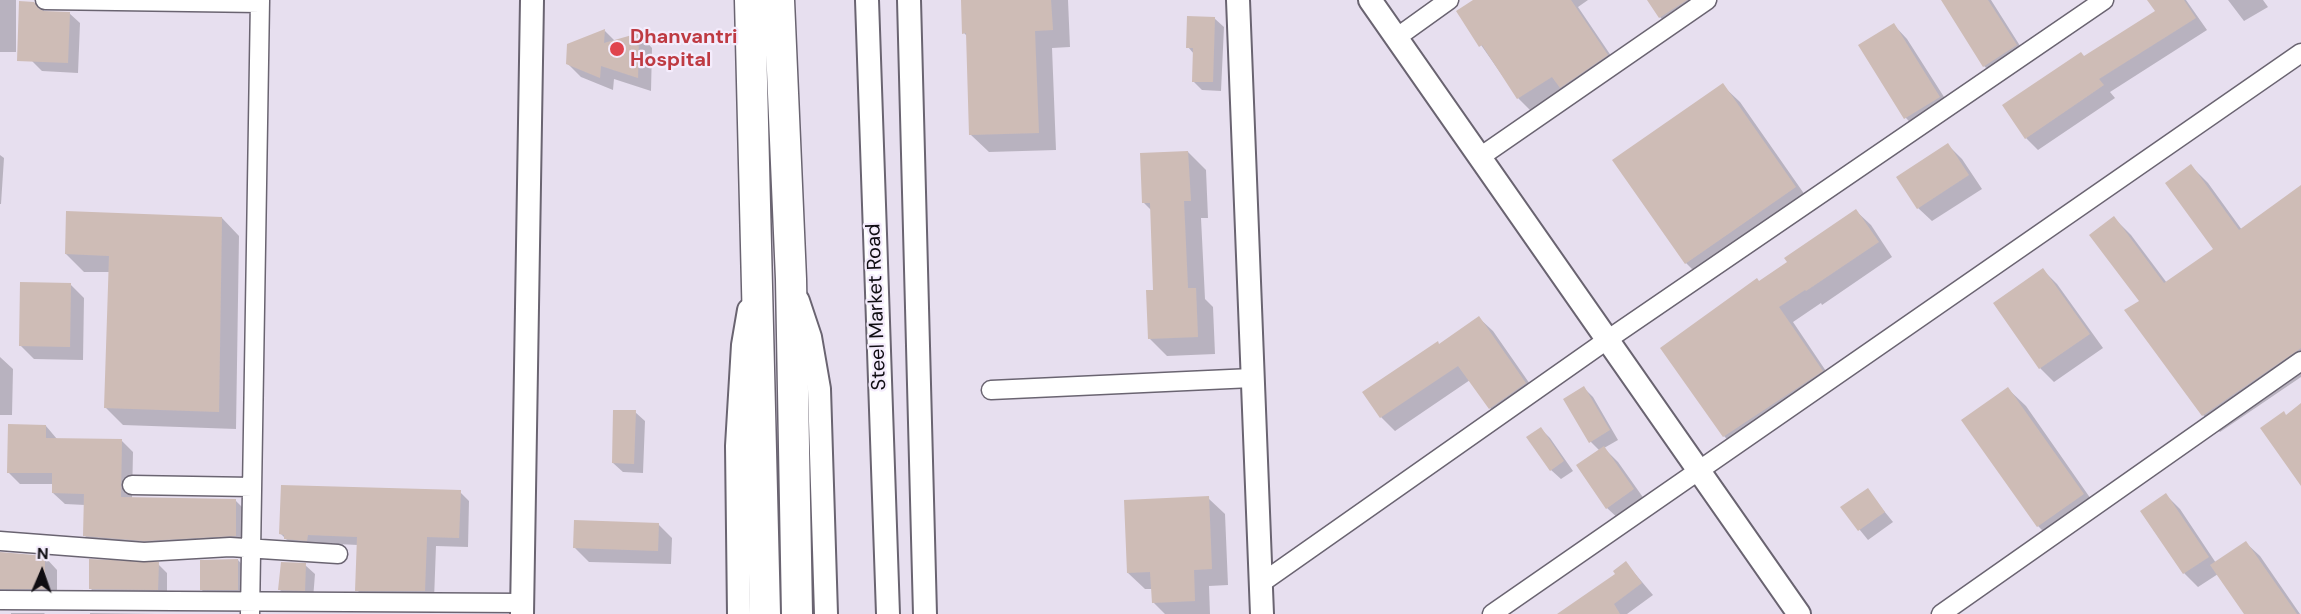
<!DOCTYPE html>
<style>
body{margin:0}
#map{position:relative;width:2301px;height:614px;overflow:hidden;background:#e7dfef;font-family:"DM Sans",sans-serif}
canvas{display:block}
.north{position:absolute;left:12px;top:542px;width:60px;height:60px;-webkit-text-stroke:4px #f4ecfc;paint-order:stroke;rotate:2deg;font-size:16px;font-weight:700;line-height:24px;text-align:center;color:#0f0d12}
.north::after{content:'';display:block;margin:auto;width:21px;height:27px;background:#0f0d12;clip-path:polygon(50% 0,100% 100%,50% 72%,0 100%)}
</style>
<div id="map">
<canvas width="2301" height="614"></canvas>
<div class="north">N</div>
</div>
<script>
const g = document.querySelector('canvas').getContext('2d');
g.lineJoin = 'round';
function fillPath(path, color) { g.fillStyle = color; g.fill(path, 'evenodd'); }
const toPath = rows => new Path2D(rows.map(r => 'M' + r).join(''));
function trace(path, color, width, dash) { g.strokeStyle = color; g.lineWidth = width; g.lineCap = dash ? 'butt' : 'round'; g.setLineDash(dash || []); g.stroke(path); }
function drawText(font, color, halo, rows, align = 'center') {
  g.font = font + ' "DM Sans",sans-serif'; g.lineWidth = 4.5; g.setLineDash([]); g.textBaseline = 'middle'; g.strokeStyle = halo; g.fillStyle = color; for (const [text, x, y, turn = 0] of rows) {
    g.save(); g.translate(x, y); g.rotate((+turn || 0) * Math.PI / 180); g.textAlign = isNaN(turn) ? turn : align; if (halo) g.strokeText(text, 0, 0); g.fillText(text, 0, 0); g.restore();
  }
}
const shadow = toPath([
 [0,0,16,0,16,52,0,52],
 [35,0,50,0,45,5,44,12,69,13,80,23,78,73,42,71,32,61],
 [962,0,1068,0,1070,47,1052,48,1056,150,989,152,971,135,968,37,964,33],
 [1476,0,1588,0,1578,7,1620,69,1531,111,1518,98,1458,12],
 [1649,0,1689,0,1698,14,1673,31,1660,17],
 [1942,0,1991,0,2029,60,1998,79,1984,66],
 [2156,0,2186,0,2207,30,2110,92,2115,98,2038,150,2026,138,2084,57,2157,12],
 [2228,0,2263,0,2268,7,2244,21],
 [1214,18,1224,27,1221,91,1202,90,1193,81,1194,54,1188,47],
 [1894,25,1907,39,1953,111,1919,132,1906,118],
 [605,31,615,41,639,34,652,48,651,91,614,79,613,90,581,77,567,63],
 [1722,85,1740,102,1812,205,1704,281,1686,263],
 [1948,145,1962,159,1982,189,1932,221,1918,208],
 [1188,152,1206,170,1208,218,1201,218,1205,299,1213,307,1215,354,1167,356,1150,339,1155,291,1151,210,1143,202],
 [0,155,4,158,1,204,0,204],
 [2191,166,2208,183,2242,230,2301,187,2301,377,2220,432,2203,415,2141,301,2114,218,2131,235,2167,283,2215,249],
 [1856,211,1871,225,1892,257,1822,305,1821,303,1793,322,1836,386,1738,451,1724,436,1759,282,1789,263],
 [222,218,239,236,236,429,123,425,106,408,110,272,84,272,66,254],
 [2043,270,2057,284,2103,348,2054,382,2040,368,1995,304],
 [70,284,84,298,83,360,34,359,20,345],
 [1479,318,1493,331,1539,397,1504,422,1490,408,1470,380,1395,431,1381,417,1439,345],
 [0,357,13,369,12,415,0,415],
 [1584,388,1593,397,1618,440,1604,448,1618,462,1647,503,1621,521,1607,508,1600,451,1591,442],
 [2008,389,2026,406,2100,512,2055,543,2038,526],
 [635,412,645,421,643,473,623,472,613,463],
 [46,426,57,439,121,440,133,452,132,499,236,501,247,512,247,547,96,547,84,535,85,505,65,504,53,493,53,484,20,484,8,472],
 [1541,429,1550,438,1573,471,1561,479,1551,470,1528,437],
 [1867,490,1893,522,1868,540,1842,508],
 [460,492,469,501,468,547,436,546,434,600,366,599,357,590,358,545,316,543,316,549,295,548,281,534],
 [2166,495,2180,509,2216,563,2246,543,2260,556,2300,614,2246,614,2218,574,2198,587,2184,573,2142,511],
 [1208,498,1225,514,1228,585,1209,586,1210,614,1165,614,1153,602,1152,589,1145,589,1128,573],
 [658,524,672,538,671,564,589,562,575,548],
 [0,554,45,557,57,570,57,601,0,602],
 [238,560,247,570,246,599,210,599,201,589],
 [1626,563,1653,595,1627,614,1563,614,1617,575],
 [158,564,167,573,167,598,100,598,91,589],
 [305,565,315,574,313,599,289,599,280,590],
 [11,613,44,613,45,614,11,614],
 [90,613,157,614,90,614]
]);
const building = toPath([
 [961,0,1051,0,1053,30,1035,31,1039,133,969,135,966,33,962,34],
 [1473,0,1571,0,1608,55,1560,88,1552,77,1517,99,1482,45,1479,47,1456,11],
 [1647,0,1687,0,1659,18],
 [1941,0,1988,0,2017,45,1983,67],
 [2147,0,2184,0,2196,18,2099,79,2104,85,2025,139,2002,105,2081,52,2084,56,2155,11],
 [19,1,34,2,39,9,44,11,70,12,68,63,17,61],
 [1187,16,1215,17,1213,82,1192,82,1193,48,1186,48],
 [1894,23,1940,97,1904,119,1858,45],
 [605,29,604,43,639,33,638,78,601,66,600,78,566,64,567,44],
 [1723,83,1796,187,1685,264,1612,160],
 [1948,143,1969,175,1917,209,1896,177],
 [1188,151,1191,201,1184,201,1188,288,1196,288,1198,337,1148,339,1146,290,1153,290,1150,203,1142,203,1140,153],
 [2191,164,2239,230,2301,185,2301,348,2202,416,2124,310,2139,301,2089,235,2114,216,2164,283,2213,249,2165,183],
 [1856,209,1879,242,1806,291,1805,290,1779,307,1823,371,1723,437,1660,348,1757,278,1759,281,1787,262,1784,258],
 [66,211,222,217,219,412,104,408,109,256,65,254],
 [2043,268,2090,334,2039,369,1993,303],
 [20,282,71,283,70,347,19,346],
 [1479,316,1526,383,1489,409,1458,366,1380,418,1362,392,1438,341,1439,344],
 [1584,386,1610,430,1589,443,1563,399],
 [2008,387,2084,494,2037,527,1961,420],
 [2301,403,2301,486,2260,428,2284,411,2286,415],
 [613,410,636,410,634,464,612,463],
 [8,424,46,425,46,438,122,439,121,497,236,499,236,536,144,541,83,536,84,494,52,493,52,473,7,473],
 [1541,427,1564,461,1550,471,1526,437],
 [1604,446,1634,489,1606,509,1576,465],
 [281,485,461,490,459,538,427,537,425,591,355,591,357,537,308,535,307,541,284,539,284,535,279,534],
 [1868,488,1885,512,1858,531,1840,507],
 [2166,493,2209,557,2183,574,2140,511],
 [1209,496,1212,569,1194,570,1195,601,1152,603,1150,572,1127,573,1124,500],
 [574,520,659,523,658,551,573,548],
 [2246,541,2297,614,2244,614,2210,565],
 [0,552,45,556,45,589,0,589],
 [89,559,159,562,158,590,89,589],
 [238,559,238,590,200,590,200,560],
 [1626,561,1642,583,1614,604,1620,614,1557,614,1615,574,1613,571],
 [281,562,306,563,305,591,278,590]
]);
const minor = toPath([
 [45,0,260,3],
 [1396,38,1449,0],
 [1480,157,1707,0],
 [991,390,1252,378],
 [132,485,252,487],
 [0,541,144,552,230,547,338,554],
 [1260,584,1607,340,2104,0],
 [0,600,523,603],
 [250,614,260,0],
 [1492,614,2301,53],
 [1941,614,2301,361]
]);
const tertiary = toPath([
 [867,0,888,614],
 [909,0,925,614],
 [1238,0,1262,614],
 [1370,0,1799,614],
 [798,301,810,337,819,389,826,614],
 [522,614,532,0],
 [739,614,737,446,743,345,749,310]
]);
const trunk = toPath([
 [750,0,765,614],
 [779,0,791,279,797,614]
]);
const markers = [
 [617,49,8,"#e0444e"]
];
const healthNames = [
 ["Dhanvantri",630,38],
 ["Hospital",630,61]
];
const streetNames = [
 ["Steel Market Road",877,307,-92]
];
fillPath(shadow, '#0003');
fillPath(building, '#cebcb6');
trace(minor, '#6a6471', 21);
trace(tertiary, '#6a6471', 26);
trace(trunk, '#6a6471', 33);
trace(minor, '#fff', 18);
trace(tertiary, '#fff', 22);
trace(trunk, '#fff', 30);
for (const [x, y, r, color] of markers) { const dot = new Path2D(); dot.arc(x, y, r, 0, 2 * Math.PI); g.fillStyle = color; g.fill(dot); trace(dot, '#f4ecfc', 2); }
drawText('bold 20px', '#be3a42', '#f4ecfc', healthNames, 'left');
drawText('20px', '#0f0d12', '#f4ecfc', streetNames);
</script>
